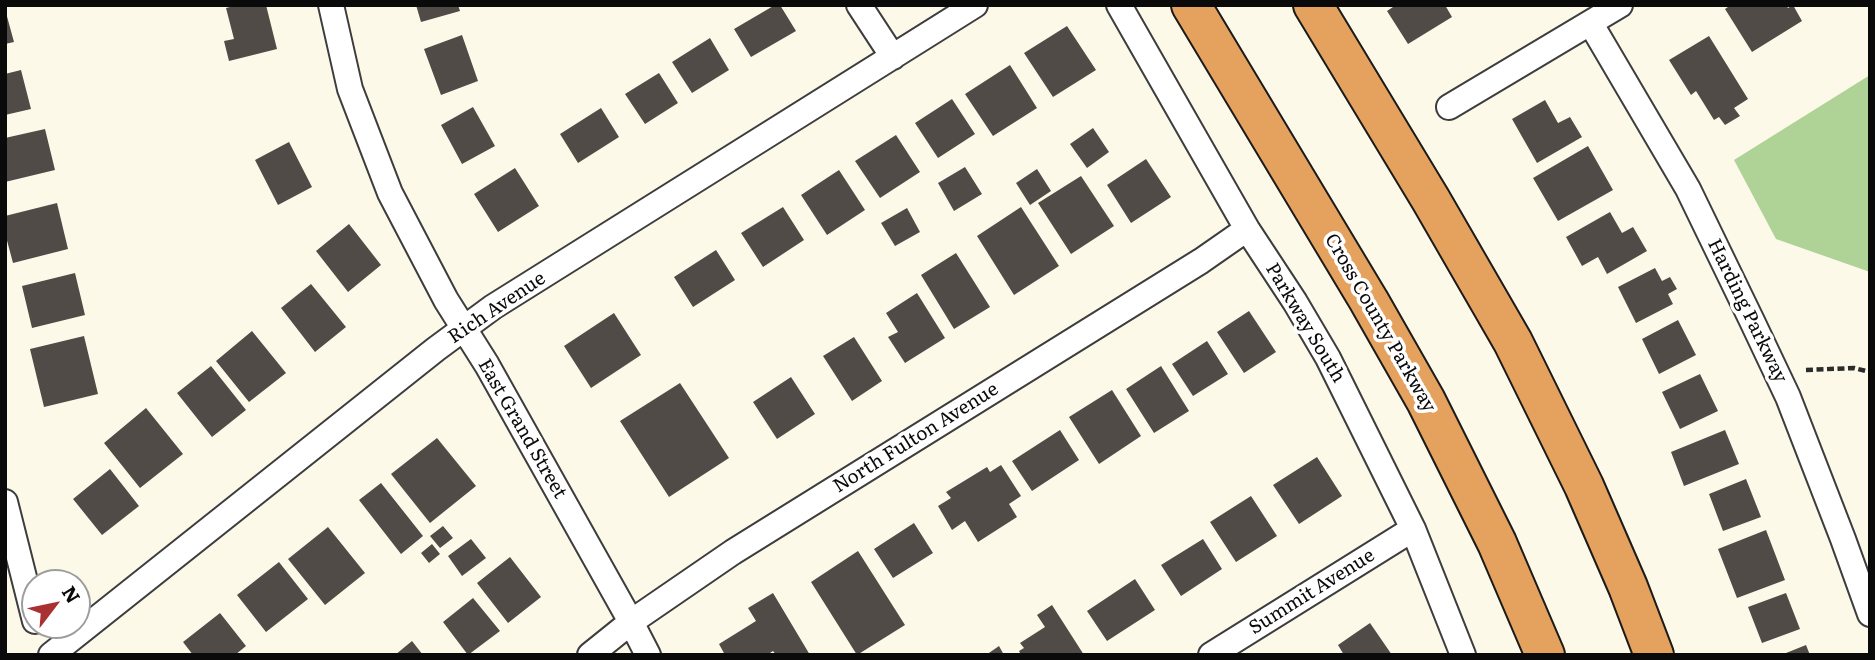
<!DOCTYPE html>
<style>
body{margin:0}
#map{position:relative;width:1875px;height:660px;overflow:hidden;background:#fdf9e8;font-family:Literata,serif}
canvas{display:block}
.frame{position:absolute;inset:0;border:7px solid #0a0a0a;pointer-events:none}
.north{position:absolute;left:21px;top:569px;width:70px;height:70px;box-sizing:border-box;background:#fff;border:2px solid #9d9d9d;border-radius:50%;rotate:58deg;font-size:19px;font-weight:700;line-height:28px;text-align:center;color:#0a0a0a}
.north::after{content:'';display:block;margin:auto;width:24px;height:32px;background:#aa3132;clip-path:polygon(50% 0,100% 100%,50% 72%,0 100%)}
</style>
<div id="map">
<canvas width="1875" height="660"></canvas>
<div class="frame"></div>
<div class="north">N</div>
</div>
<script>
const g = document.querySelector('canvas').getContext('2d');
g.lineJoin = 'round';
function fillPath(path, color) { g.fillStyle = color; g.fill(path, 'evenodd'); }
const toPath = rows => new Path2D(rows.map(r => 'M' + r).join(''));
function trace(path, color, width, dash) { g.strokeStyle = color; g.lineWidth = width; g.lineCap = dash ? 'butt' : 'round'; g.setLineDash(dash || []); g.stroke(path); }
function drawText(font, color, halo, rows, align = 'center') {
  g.font = font + ' Literata,serif'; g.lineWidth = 7; g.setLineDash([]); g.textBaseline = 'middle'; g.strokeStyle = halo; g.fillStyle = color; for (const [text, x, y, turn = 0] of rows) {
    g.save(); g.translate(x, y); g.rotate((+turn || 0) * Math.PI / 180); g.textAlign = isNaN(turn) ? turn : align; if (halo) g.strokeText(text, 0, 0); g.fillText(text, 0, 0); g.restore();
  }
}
const forest = toPath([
 [1870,75,1870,272,1776,239,1734,160]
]);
const building = toPath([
 [238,5,266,5,277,49,229,61,224,41,234,39,226,8],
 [416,5,458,5,460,11,421,22],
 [775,5,780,5,796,31,751,57,734,29],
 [1396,5,1445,5,1452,17,1408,44,1387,11],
 [1731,5,1786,5,1788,8,1793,5,1802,21,1752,52,1725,9],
 [5,9,14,42,5,44],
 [1067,26,1096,70,1053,97,1024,53],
 [462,35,478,81,441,95,424,49],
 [1709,36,1748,99,1734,108,1740,116,1725,125,1719,117,1714,120,1696,91,1691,95,1669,60],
 [710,38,729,70,692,93,672,62],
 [1010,65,1037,108,993,136,965,94],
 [21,70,31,109,5,115,5,74],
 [659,73,678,103,645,124,625,94],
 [952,99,975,134,938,158,915,123],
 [1545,100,1558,123,1570,117,1582,137,1537,163,1512,119],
 [473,107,495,146,462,164,441,125],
 [601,108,619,137,578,163,560,134],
 [1093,128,1109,152,1087,168,1070,144],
 [45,129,55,170,5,182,5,138],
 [896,135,920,172,880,198,855,161],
 [289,142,312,187,278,205,255,160],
 [1588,146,1613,190,1558,221,1533,178],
 [1146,159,1171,197,1131,223,1107,185],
 [965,167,982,194,954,211,938,183],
 [515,168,539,206,498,232,474,194],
 [1037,169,1051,191,1030,205,1016,183],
 [839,170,865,210,827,235,801,195],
 [1081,176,1114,226,1071,254,1038,203],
 [57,203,68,249,13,263,5,233,5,216],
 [783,207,804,240,763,267,741,233],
 [1021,207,1059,266,1014,295,977,236],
 [907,208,920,232,895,246,881,223],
 [1610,212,1622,233,1633,227,1647,251,1607,274,1598,257,1582,266,1566,237],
 [349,224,381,265,348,292,316,251],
 [716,250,735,280,693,307,674,277],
 [956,253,990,307,954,329,921,275],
 [1655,268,1662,281,1670,277,1677,289,1668,294,1673,304,1636,323,1618,287],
 [75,273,85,315,32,328,22,286],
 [311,284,346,327,315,352,281,308],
 [917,293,945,338,905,363,888,337,898,332,886,313],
 [1249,311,1276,352,1244,373,1217,332],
 [614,313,641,355,591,388,564,346],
 [1678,320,1696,355,1659,374,1642,339],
 [252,331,286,373,249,402,216,361],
 [84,336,98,394,44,407,30,349],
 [854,337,882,381,852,401,823,356],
 [1207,341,1228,374,1193,396,1172,364],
 [211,366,246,410,212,437,177,393],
 [1161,366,1189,411,1154,433,1126,389],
 [1700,374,1718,411,1680,429,1662,392],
 [791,377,815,414,777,439,753,402],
 [680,383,729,458,669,497,620,421],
 [1112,390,1141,436,1099,464,1069,417],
 [146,408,183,454,140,488,104,443],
 [1060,430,1079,460,1032,491,1012,461],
 [1725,430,1739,464,1684,486,1671,452],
 [437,438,476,486,430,523,391,474],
 [1317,457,1342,496,1299,524,1273,485],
 [1001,465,1021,496,1009,504,1017,517,978,542,965,521,952,530,938,506,951,498,946,492,987,467,990,472],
 [110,469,139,506,102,535,73,499],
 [1746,479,1761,517,1723,531,1709,494],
 [381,483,423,536,401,554,359,500],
 [1251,496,1277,536,1236,562,1210,522],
 [914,523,933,553,893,578,874,549],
 [443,526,453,538,440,548,430,536],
 [328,527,365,573,325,605,288,559],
 [1766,530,1785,580,1737,598,1718,549],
 [471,539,486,558,462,576,448,556],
 [1203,539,1222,569,1181,596,1161,565],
 [432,544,440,554,429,563,421,553],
 [858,551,905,625,857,655,811,582],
 [510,557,541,597,508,623,477,583],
 [279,562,308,599,266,632,237,595],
 [1135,579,1155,610,1107,641,1087,611],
 [773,593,810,655,776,655,773,651,767,655,725,655,719,644,756,621,748,608],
 [1786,593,1800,629,1762,643,1748,607],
 [473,598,500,631,468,655,443,622],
 [1052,605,1084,655,1021,655,1019,651,1024,648,1020,643,1045,627,1037,615],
 [220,613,246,646,235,655,193,655,183,642],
 [1370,623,1392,655,1344,655,1338,645],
 [412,641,423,655,395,655],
 [1806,645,1810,655,1781,655],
 [999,646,1004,655,986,655]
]);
const path = toPath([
 [1806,370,1854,368,1870,372]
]);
const street = toPath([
 [331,5,350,89,390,193,446,300,487,365,631,622,648,655],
 [859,5,893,57],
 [1119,5,1247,229,1295,302,1328,358,1413,529,1463,655],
 [1591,24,1688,189,1752,321,1788,397,1843,539,1870,614],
 [1449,107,1620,5],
 [5,502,35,621],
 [51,655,436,349,493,307,975,5],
 [590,655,631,622,733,552,1201,261,1247,229],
 [1211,655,1413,529]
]);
const highway = toPath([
 [1191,5,1369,301,1426,401,1497,543,1545,655],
 [1313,5,1431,200,1513,342,1584,486,1628,587,1654,655]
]);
const streetNames = [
 ["Rich Avenue",497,308,-34],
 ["Harding Parkway",1747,311,64],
 ["Parkway South",1305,323,59],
 ["Cross County Parkway",1380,323,60],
 ["East Grand Street",522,429,60],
 ["North Fulton Avenue",916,438,-32],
 ["Summit Avenue",1312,592,-32]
];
fillPath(forest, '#afd297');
fillPath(building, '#514b47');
trace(street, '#3d3d3d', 28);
trace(highway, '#1b1b1b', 42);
trace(path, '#2c2c2c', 4.5, [7, 3.5]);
trace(street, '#fff', 24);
trace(highway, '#e5a15e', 38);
drawText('19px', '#0a0a0a', '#fff', streetNames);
</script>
